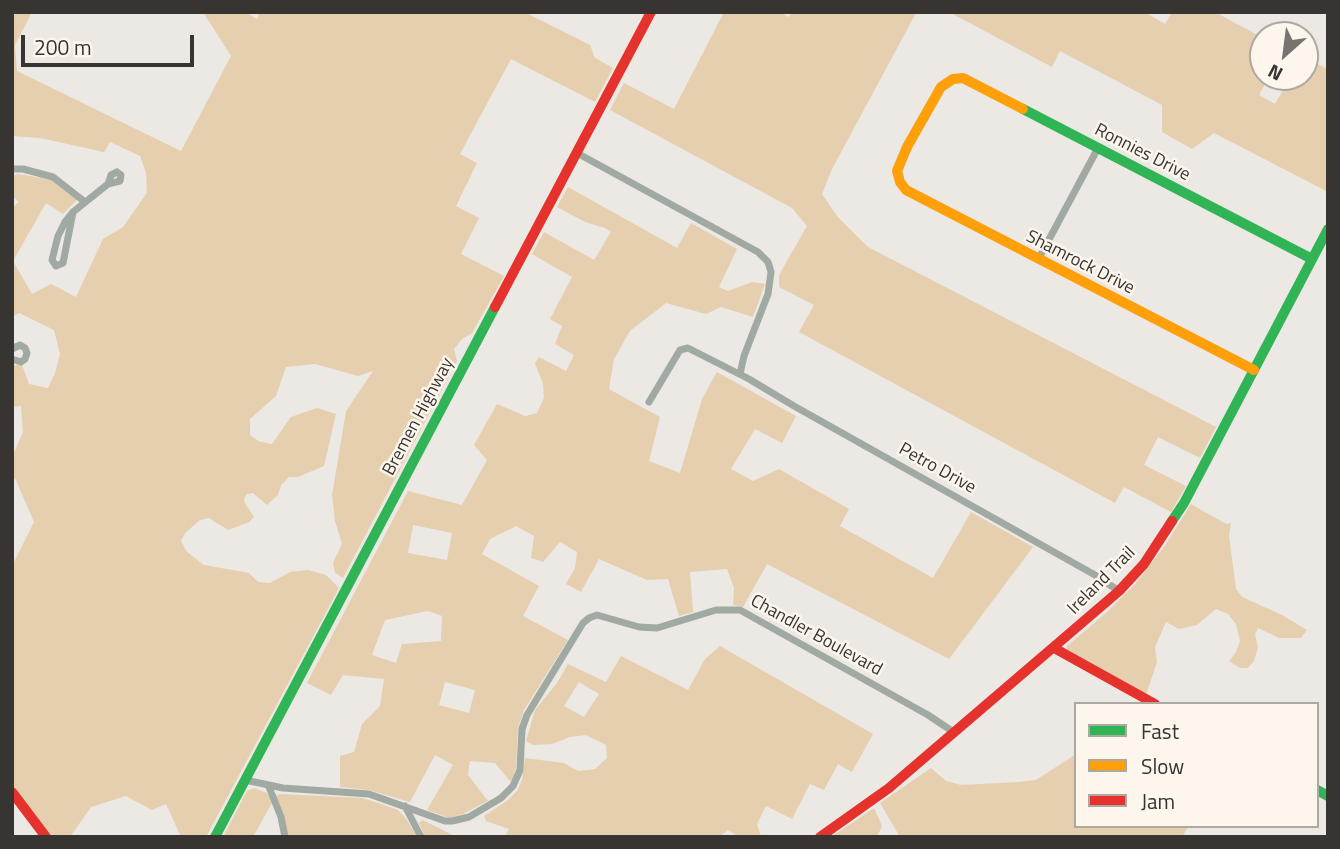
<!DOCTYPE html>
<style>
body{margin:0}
#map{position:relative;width:1340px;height:849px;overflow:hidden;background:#ece8e4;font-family:"Titillium Web",sans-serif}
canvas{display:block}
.frame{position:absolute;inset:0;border:14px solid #373431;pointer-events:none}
.legend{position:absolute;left:1074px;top:702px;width:245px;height:126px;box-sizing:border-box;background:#fdf6ed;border:2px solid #aea8a2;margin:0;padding:9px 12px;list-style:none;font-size:21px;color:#373431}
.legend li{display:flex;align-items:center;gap:14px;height:35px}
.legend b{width:35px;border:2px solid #aea8a2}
.north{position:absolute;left:1249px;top:21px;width:70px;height:70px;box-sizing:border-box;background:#fdf6ed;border:2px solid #aea8a2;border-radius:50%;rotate:208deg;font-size:19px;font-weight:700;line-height:28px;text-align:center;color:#373431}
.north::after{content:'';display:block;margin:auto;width:24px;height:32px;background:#767370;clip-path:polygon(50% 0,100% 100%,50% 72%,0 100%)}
.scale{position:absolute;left:21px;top:35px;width:173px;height:32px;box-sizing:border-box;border:4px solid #373431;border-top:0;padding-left:9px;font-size:21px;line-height:24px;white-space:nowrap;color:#373431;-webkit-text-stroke:5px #fdf6ed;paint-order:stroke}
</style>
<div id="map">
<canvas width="1340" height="849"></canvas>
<div class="frame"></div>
<ul class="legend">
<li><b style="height:9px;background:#30b455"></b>Fast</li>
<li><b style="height:9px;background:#ff9f0a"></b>Slow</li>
<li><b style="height:9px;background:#e5322d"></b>Jam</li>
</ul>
<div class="north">N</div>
<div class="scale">200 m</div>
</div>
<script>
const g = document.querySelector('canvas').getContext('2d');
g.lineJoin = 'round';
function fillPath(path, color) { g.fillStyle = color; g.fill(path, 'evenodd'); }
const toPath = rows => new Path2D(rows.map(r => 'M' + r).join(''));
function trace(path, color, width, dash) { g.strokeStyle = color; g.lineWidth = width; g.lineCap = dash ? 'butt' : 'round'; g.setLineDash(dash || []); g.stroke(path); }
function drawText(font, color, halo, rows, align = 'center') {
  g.font = font + ' "Titillium Web",sans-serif'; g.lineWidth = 5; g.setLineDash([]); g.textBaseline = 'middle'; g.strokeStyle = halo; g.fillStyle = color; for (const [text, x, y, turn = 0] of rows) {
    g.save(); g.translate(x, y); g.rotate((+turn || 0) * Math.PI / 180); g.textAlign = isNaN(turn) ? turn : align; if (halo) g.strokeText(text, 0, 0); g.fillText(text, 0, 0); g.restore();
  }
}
const green = toPath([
 [12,12,32,12,15,45,17,71,181,151,231,56,203,12,245,12,257,19,260,12,524,12,590,45,595,58,613,68,595,102,511,59,460,154,477,163,456,206,479,218,461,254,504,276,472,333,462,339,454,349,457,361,343,578,335,573,333,563,342,544,335,521,332,495,346,411,373,371,358,376,315,364,286,367,276,396,250,419,250,435,258,441,272,444,291,417,317,408,336,414,324,466,298,477,289,477,281,485,278,495,267,505,253,493,247,494,244,499,245,503,254,517,249,522,228,530,209,518,200,520,185,533,181,541,187,552,204,565,249,573,258,582,270,583,290,572,308,570,326,575,339,588,206,837,181,837,166,804,152,810,126,796,91,807,70,837,53,837,32,816,12,784,12,566,34,522,15,478,12,482,12,457,23,432,21,406,12,407,12,365,22,365,29,384,48,388,55,373,60,354,54,330,19,313,12,317,12,208,19,202,12,196,12,175,19,174,52,180,77,200,63,214,46,203,13,261,32,294,51,284,76,297,103,239,123,227,147,193,146,173,140,156,110,142,104,152,40,138,12,136],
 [724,12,780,12,789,17,792,12,921,12,916,13,832,169,822,194,837,216,868,247,1216,427,1200,458,1158,437,1144,465,1186,486,1171,512,1124,487,1115,503,799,332,814,305,779,287,779,275,807,226,792,208,610,110,624,83,674,109],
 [949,12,1148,12,1148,14,1165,24,1172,12,1215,12,1263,38,1263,60,1259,67,1263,69,1263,77,1269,77,1259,95,1275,104,1291,77,1305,77,1305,58,1328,69,1328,192,1214,133,1192,149,1162,132,1162,105,1060,51,1052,67],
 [568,187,677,248,691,223,737,249,719,287,728,291,752,282,765,284,753,317,721,307,706,314,666,303,630,331,614,359,609,389,660,417,649,461,680,473,702,399,717,372,796,416,782,443,755,429,731,469,753,481,779,469,849,509,840,526,933,578,971,512,1033,547,949,659,767,564,743,607,733,605,734,588,727,569,690,572,693,612,679,616,668,579,647,580,599,559,581,592,566,584,575,568,577,552,560,542,543,562,531,558,534,536,516,526,490,539,482,554,539,586,523,616,568,640,524,710,518,728,516,767,513,779,510,781,495,763,470,761,468,775,488,801,463,814,449,818,427,810,453,765,435,755,410,802,369,790,340,787,340,756,354,752,362,724,380,706,384,679,343,675,331,695,307,683,408,491,462,505,487,460,474,445,497,404,525,416,537,413,544,398,543,384,535,363,539,357,566,371,574,355,555,344,562,326,550,319,572,277,532,254,544,232,594,260,611,232,605,228,585,222,557,207],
 [413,525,452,533,447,560,408,553],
 [428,611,442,616,441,641,402,644,396,663,372,655,385,620],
 [445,682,475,690,469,713,439,705],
 [1191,504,1226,524,1231,523,1229,536,1236,589,1242,597,1282,615,1307,630,1301,638,1279,638,1258,628,1255,634,1258,648,1254,661,1248,668,1240,668,1229,661,1236,652,1240,641,1236,624,1228,614,1216,609,1197,625,1179,629,1166,622,1155,647,1157,662,1146,695,1067,651,1067,646,1106,613,1137,582,1166,544],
 [720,646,873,734,852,772,838,764,824,790,810,784,792,819,766,806,757,824,761,837,739,837,728,830,719,837,505,837,509,829,486,821,484,816,508,800,517,791,522,780,525,758,564,763,578,771,595,769,607,758,606,745,586,735,570,737,552,744,533,745,526,741,535,710,557,683,568,664,606,682,621,656,688,690,705,659],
 [579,682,599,694,584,717,564,706],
 [1076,754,1076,826,1189,826,1182,837,900,837,880,803,931,768,946,781,961,785,1018,782,1036,780],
 [254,788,267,793,272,803,253,837,223,837,247,791],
 [279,794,362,798,378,803,398,810,407,820,417,837,288,837,276,796],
 [874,808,882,826,877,837,831,837],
 [422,820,439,828,456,837,425,837,419,823]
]);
const street = toPath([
 [577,153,758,252,768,262,771,272,768,294,744,356,740,374],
 [12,169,23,169,53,177,85,202],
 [117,172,121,175,120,181,108,184,111,175,117,172],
 [73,212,63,263,56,266,52,260,58,236,65,222,73,212],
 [73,212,108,184],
 [1038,260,1098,148],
 [12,349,20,345,25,348,27,353,25,359,21,362,12,359],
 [649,402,680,350,688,348,749,379,794,406,1095,575,1119,591],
 [245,780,283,788,369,794,445,821,452,821,469,817,501,798,513,786,520,770,522,729,527,715,583,623,589,618,597,615,639,627,657,628,716,610,740,610,928,715,955,733],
 [269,787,281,817,285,837],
 [405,806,421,837]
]);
const fast = toPath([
 [1023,109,1312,259],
 [1172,521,1184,503,1328,229],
 [1317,790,1328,796],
 [215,837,495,307]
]);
const slow = toPath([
 [1023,109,963,78,953,79,941,87,907,147,897,171,900,182,906,190,1254,370]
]);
const jam = toPath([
 [495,307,651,12],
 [1054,648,1155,704],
 [12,792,46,837],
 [820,837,889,788,1119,591,1144,564,1172,521]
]);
const streetNames = [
 ["Ronnies Drive",1142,153,27],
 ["Shamrock Drive",1080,263,27],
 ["Bremen Highway",419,417,-62],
 ["Petro Drive",937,469,29],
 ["Ireland Trail",1102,581,-45],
 ["Chandler Boulevard",816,636,29]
];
fillPath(green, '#e5cfaf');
trace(street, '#a0aaa2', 7);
trace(fast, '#30b455', 10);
trace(slow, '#ff9f0a', 10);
trace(jam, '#e5322d', 10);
drawText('18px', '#373431', '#fdf6ed', streetNames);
</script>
